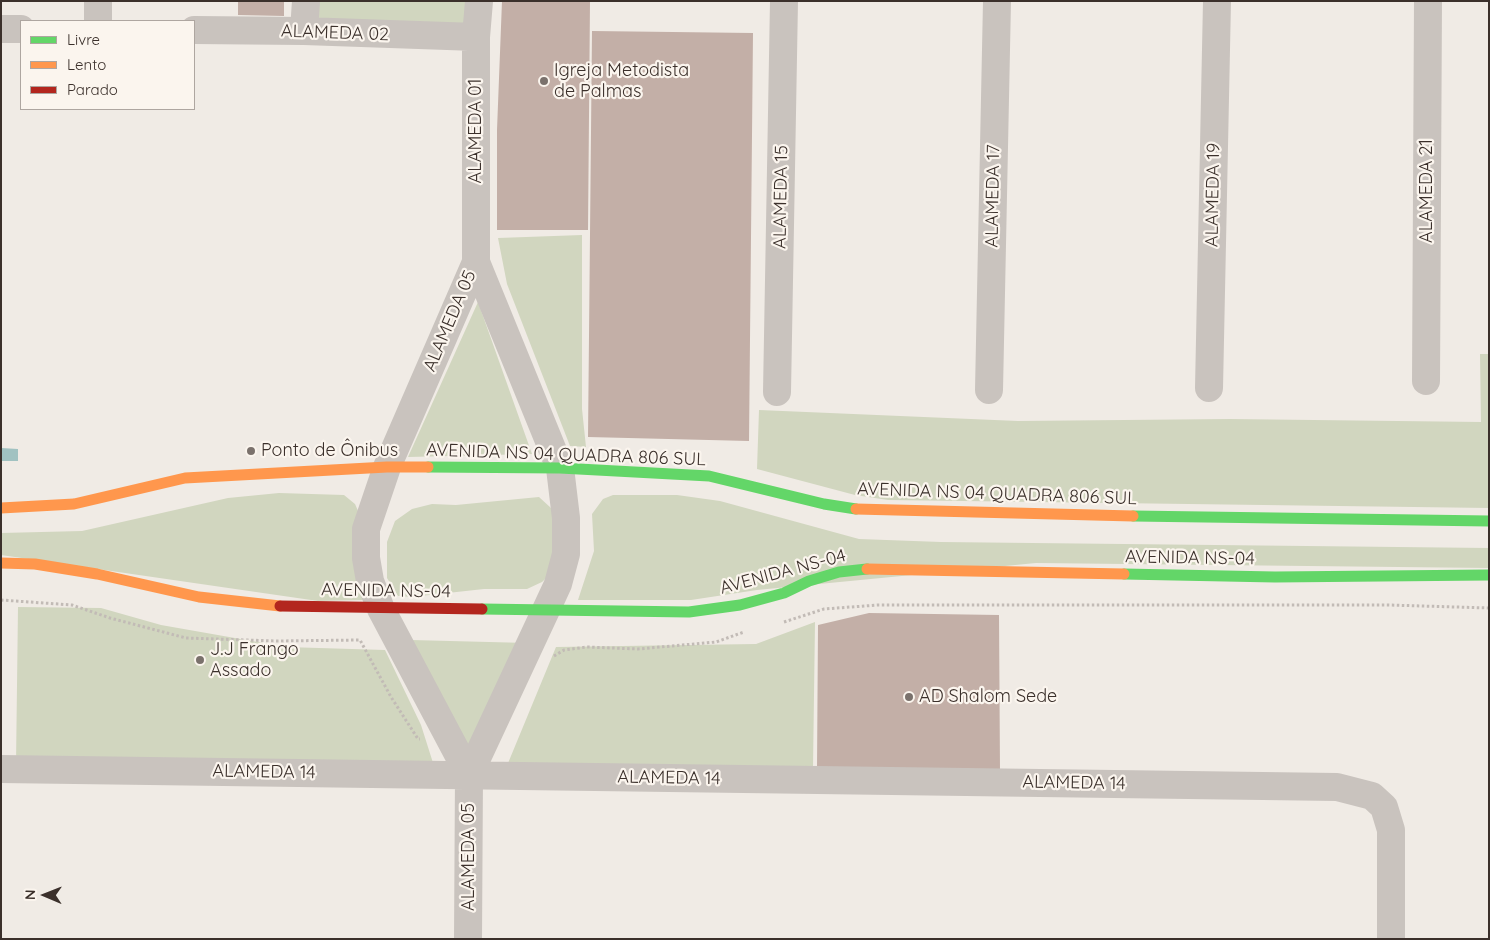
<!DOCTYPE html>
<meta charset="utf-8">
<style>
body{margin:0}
#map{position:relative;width:1490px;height:940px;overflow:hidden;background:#f0ebe5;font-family:Quicksand,sans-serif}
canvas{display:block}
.frame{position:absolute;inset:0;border:2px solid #3b302b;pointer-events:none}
.legend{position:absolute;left:20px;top:20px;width:175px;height:90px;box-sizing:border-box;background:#fbf5ee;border:1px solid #aea6a0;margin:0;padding:6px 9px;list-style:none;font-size:15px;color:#3b302b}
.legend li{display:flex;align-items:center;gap:10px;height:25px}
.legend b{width:25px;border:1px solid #aea6a0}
.north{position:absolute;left:20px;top:870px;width:50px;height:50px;-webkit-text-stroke:4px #fbf5ee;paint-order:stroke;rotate:271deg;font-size:14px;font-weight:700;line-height:20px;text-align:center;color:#3b302b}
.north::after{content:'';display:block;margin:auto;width:18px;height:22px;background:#3b302b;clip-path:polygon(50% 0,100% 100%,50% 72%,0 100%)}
</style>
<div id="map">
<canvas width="1490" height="940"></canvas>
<div class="frame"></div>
<ul class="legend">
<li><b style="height:6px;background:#63d668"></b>Livre</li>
<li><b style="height:6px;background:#ff974d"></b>Lento</li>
<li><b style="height:6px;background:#b3261e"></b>Parado</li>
</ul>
<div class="north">N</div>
</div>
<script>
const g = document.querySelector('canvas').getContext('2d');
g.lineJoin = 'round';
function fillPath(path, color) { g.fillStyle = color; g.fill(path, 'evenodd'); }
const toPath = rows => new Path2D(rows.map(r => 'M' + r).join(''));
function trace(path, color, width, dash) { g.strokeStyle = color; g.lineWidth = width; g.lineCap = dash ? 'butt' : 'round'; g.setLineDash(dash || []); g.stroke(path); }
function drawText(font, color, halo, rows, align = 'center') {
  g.font = font + ' Quicksand,sans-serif'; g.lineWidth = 4.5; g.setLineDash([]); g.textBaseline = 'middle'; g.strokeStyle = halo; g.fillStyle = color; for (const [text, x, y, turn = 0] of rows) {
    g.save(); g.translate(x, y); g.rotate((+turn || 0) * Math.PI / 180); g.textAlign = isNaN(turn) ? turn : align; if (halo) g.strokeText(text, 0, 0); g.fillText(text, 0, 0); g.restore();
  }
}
const green = toPath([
 [319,1,475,1,473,31,318,26],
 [582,235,582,409,586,447,570,446,507,284,498,238],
 [478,302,532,454,408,457],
 [1480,354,1489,354,1489,508,888,500,855,495,757,469,759,410,1018,421,1230,419,1481,422],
 [279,493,344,495,355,504,362,520,365,600,318,601,1,555,1,533,82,531,228,498],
 [613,495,677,495,720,501,859,539,941,542,1489,548,1489,568,1036,563,757,590,691,600,578,600,594,551,592,514,603,499],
 [539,497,551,508,561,525,555,570,542,582,527,589,484,589,411,597,398,596,387,578,387,542,395,521,412,509,432,504,456,505],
 [18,607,101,608,161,625,286,647,385,650,421,725,434,766,16,764],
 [815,622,813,768,506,768,556,647,756,644],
 [411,640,528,643,473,761]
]);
const water = toPath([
 [1,448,18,449,18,461,1,461]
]);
const building = toPath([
 [238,1,284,1,284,16,238,15],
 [502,1,590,1,588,230,497,230,497,130],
 [592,31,753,33,749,441,588,437],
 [869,613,999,615,1000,772,817,769,818,625]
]);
const path = toPath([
 [1,600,72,605,110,618,186,638,277,641,360,640,391,697,418,739,420,739],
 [784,622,824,609,878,605,1389,605,1489,608],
 [554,656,564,650,587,647,638,649,716,642,744,632]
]);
const street = toPath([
 [98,21,98,1],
 [1,29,21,29],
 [194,30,304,31,476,37],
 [304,31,306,1],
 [1426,381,1428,1],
 [1209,388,1217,1],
 [989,390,997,1],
 [777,392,784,1],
 [1,769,1337,787,1372,796,1384,807,1391,830,1391,939],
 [469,775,381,609,370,581,366,558,366,529,387,467,476,262],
 [468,939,469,775,546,610,558,584,566,554,566,518,560,468,476,262,476,37,479,1]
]);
const fast = toPath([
 [428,467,560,468,709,476,824,504,856,509],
 [1133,516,1489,521],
 [1124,574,1275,577,1489,575],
 [482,609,689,612,740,605,784,593,809,581,839,572,867,569]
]);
const slow = toPath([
 [1,508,74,504,185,478,387,467,428,467],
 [856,509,1133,516],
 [1,563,35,564,97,574,199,597,280,606],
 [867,569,1124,574]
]);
const jam = toPath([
 [280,606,482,609]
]);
const markers = [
 [544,81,5,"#7a716c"],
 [251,451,5,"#7a716c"],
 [200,660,5,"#7a716c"],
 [909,697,5,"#7a716c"]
];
const streetNames = [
 ["ALAMEDA 02",335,33,2],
 ["ALAMEDA 01",476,131,-90],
 ["ALAMEDA 21",1427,191,-90],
 ["ALAMEDA 19",1213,195,-89],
 ["ALAMEDA 17",993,196,-89],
 ["ALAMEDA 15",781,197,-89],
 ["ALAMEDA 05",450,321,-67],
 ["AVENIDA NS 04 QUADRA 806 SUL",566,455,2],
 ["AVENIDA NS 04 QUADRA 806 SUL",997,494,2],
 ["AVENIDA NS-04",1190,558,1],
 ["AVENIDA NS-04",783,572,-15],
 ["AVENIDA NS-04",386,591,1],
 ["ALAMEDA 14",264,772,1],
 ["ALAMEDA 14",669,778,1],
 ["ALAMEDA 14",1074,783,1],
 ["ALAMEDA 05",469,857,-90]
];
const poiNames = [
 ["Igreja Metodista",554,71],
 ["de Palmas",554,92],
 ["Ponto de Ônibus",261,451],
 ["J.J Frango",210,650],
 ["Assado",210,671],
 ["AD Shalom Sede",919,697]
];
fillPath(green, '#d1d6bf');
fillPath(water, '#a1c2c1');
fillPath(building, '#c3afa7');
trace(path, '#c2bbb6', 3, [2.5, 2.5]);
trace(street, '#c9c3be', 28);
trace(fast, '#63d668', 11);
trace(slow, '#ff974d', 11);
trace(jam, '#b3261e', 11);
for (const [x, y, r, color] of markers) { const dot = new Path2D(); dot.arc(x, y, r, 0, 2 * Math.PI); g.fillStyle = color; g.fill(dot); trace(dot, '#fbf5ee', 2); }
drawText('18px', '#3b302b', '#fbf5ee', streetNames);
drawText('18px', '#3b302b', '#fbf5ee', poiNames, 'left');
</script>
